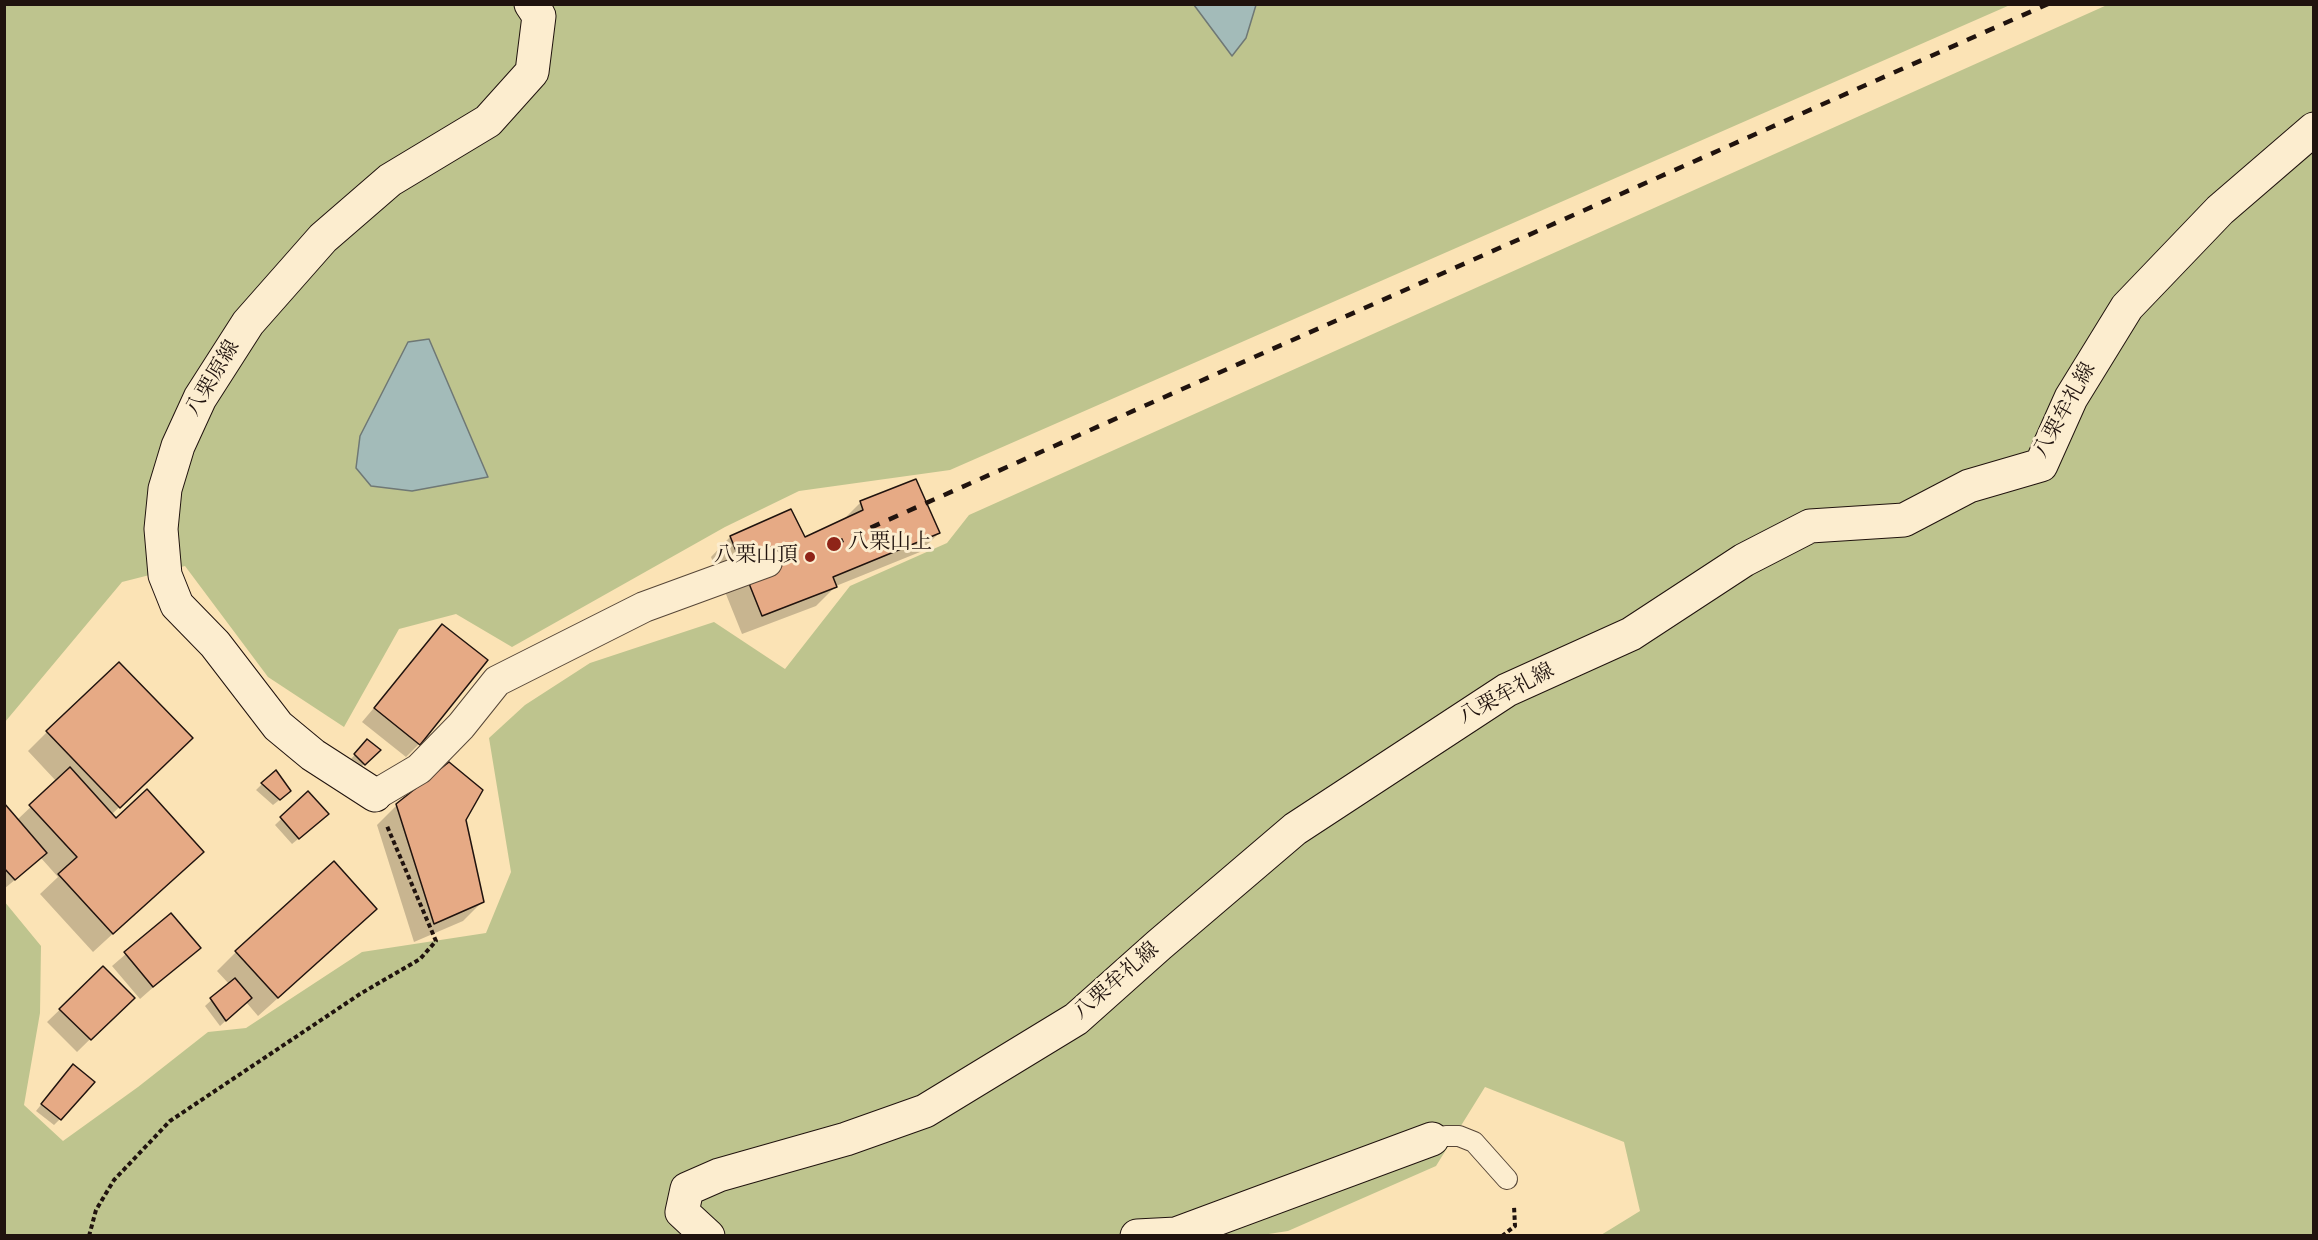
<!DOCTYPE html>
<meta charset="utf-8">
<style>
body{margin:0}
#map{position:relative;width:2318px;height:1240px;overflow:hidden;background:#fbe3b5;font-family:"IM FELL DW Pica",serif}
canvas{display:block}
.frame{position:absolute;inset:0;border:6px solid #20130e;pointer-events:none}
</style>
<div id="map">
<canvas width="2318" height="1240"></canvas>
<div class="frame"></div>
</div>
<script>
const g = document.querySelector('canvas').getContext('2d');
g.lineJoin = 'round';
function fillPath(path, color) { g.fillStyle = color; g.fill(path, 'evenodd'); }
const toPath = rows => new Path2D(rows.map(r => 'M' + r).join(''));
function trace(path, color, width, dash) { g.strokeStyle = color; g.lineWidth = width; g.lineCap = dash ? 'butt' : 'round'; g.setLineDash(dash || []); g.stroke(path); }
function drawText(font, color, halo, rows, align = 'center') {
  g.font = font + ' "IM FELL DW Pica","Noto Serif JP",serif'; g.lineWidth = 6; g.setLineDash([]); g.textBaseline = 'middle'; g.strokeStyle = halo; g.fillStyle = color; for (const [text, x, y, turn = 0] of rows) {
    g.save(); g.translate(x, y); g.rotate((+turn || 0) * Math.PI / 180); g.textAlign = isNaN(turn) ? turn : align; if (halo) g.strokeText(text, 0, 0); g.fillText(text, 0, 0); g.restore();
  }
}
const green = toPath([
 [5,5,2010,5,950,470,799,491,725,527,512,647,456,614,399,629,344,727,268,677,185,566,122,582,5,722],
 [2107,5,2313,5,2313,1235,1601,1235,1640,1211,1624,1142,1485,1087,1436,1166,1288,1231,1262,1235,5,1235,4,901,41,946,40,1013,24,1105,63,1141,138,1087,208,1032,246,1028,362,952,486,933,511,872,489,738,525,705,590,663,714,622,785,669,850,586,947,543,969,515]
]);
const water = toPath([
 [1194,5,1256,5,1246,38,1232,56,1194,5],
 [429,339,488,477,412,491,371,486,356,468,360,436,408,342,429,339]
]);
const shadow = toPath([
 [861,502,939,533,920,552,836,586,816,606,742,634,711,557,730,537,790,511,805,539,842,521],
 [443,626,419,744,406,757,362,722],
 [47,732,172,757,111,815,116,820,202,852,93,952,40,894,58,877,41,858,4,889,4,805,17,820,57,782,28,751],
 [368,741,379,750,358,770,349,761],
 [262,784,283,797,273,805,256,790],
 [308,793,321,820,292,844,275,825],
 [397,805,465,819,482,902,463,921,414,942,377,825],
 [171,915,199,947,140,999,112,966],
 [356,928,258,1016,246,1002,220,1026,205,1006,229,984,217,971,236,952],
 [103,968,132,998,77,1052,47,1022],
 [67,1072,60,1119,54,1125,36,1111]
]);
const building = toPath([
 [916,479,940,533,833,577,837,587,762,616,730,536,791,509,805,537,863,510,860,501,916,479],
 [442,624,488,660,420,745,374,708,442,624],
 [119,662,193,738,120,808,46,731,119,662],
 [367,739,381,750,365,765,354,754,367,739],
 [449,762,483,790,466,820,484,902,434,924,396,804,449,762],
 [70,767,116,818,147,789,204,852,113,934,58,874,77,857,29,805,70,767],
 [276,770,291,791,280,800,261,783,276,770],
 [308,791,329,814,299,839,280,817,308,791],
 [4,803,47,853,15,880,4,868,4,803],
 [334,861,377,909,278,998,235,951,334,861],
 [171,913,201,948,153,987,124,952,171,913],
 [103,966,135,998,91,1040,59,1009,103,966],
 [235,978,252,998,226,1021,210,998,235,978],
 [73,1064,95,1082,61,1120,41,1104,73,1064]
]);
const path = toPath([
 [89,1236,96,1210,114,1180,170,1121,360,994,420,959,436,941,387,826],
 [1502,1236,1515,1226,1514,1206]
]);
const service = toPath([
 [1432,1139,1446,1136,1459,1136,1474,1142,1507,1179]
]);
const pedestrian = toPath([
 [375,795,419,769,461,726,497,681,644,607,767,562]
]);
const secondary = toPath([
 [375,795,313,755,278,726,215,644,177,605,165,575,161,529,165,489,178,446,200,398,248,323,323,238,390,180,488,121,532,72,539,16,531,4],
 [708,1236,682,1212,687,1189,719,1175,846,1139,925,1111,1076,1019,1159,945,1295,829,1507,690,1631,634,1744,560,1810,526,1904,520,1969,486,2041,465,2071,398,2127,307,2220,210,2314,129],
 [1137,1236,1176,1234,1432,1139]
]);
const rail = toPath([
 [834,544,2048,4]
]);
const markers = [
 [834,544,8,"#8f2418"],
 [810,557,6,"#8f2418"]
];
const streetNames = [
 ["八栗原線",214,379,-59],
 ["八栗牟礼線",2066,411,-61],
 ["八栗牟礼線",1507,695,-28],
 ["八栗牟礼線",1117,982,-41]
];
const poiNames = [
 ["八栗山上",848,544],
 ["八栗山頂",798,557,"right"]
];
fillPath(green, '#bec48e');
fillPath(water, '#a3bbb9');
trace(water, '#6f7875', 1.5);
fillPath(shadow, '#0003');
fillPath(building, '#e6aa85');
trace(building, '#20130e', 1.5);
trace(service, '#574738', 22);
trace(pedestrian, '#574738', 32);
trace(secondary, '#20130e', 35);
trace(path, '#20130e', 4, [4.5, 3]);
trace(service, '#fcedcf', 20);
trace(pedestrian, '#fcedcf', 30);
trace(secondary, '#fcedcf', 33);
trace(rail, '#20130e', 4.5, [10, 10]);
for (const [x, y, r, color] of markers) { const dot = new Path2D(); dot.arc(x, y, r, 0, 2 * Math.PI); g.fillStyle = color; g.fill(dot); trace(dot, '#fcedcf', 2); }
drawText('21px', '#20130e', '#fcedcf', streetNames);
drawText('21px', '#20130e', '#fcedcf', poiNames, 'left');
</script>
